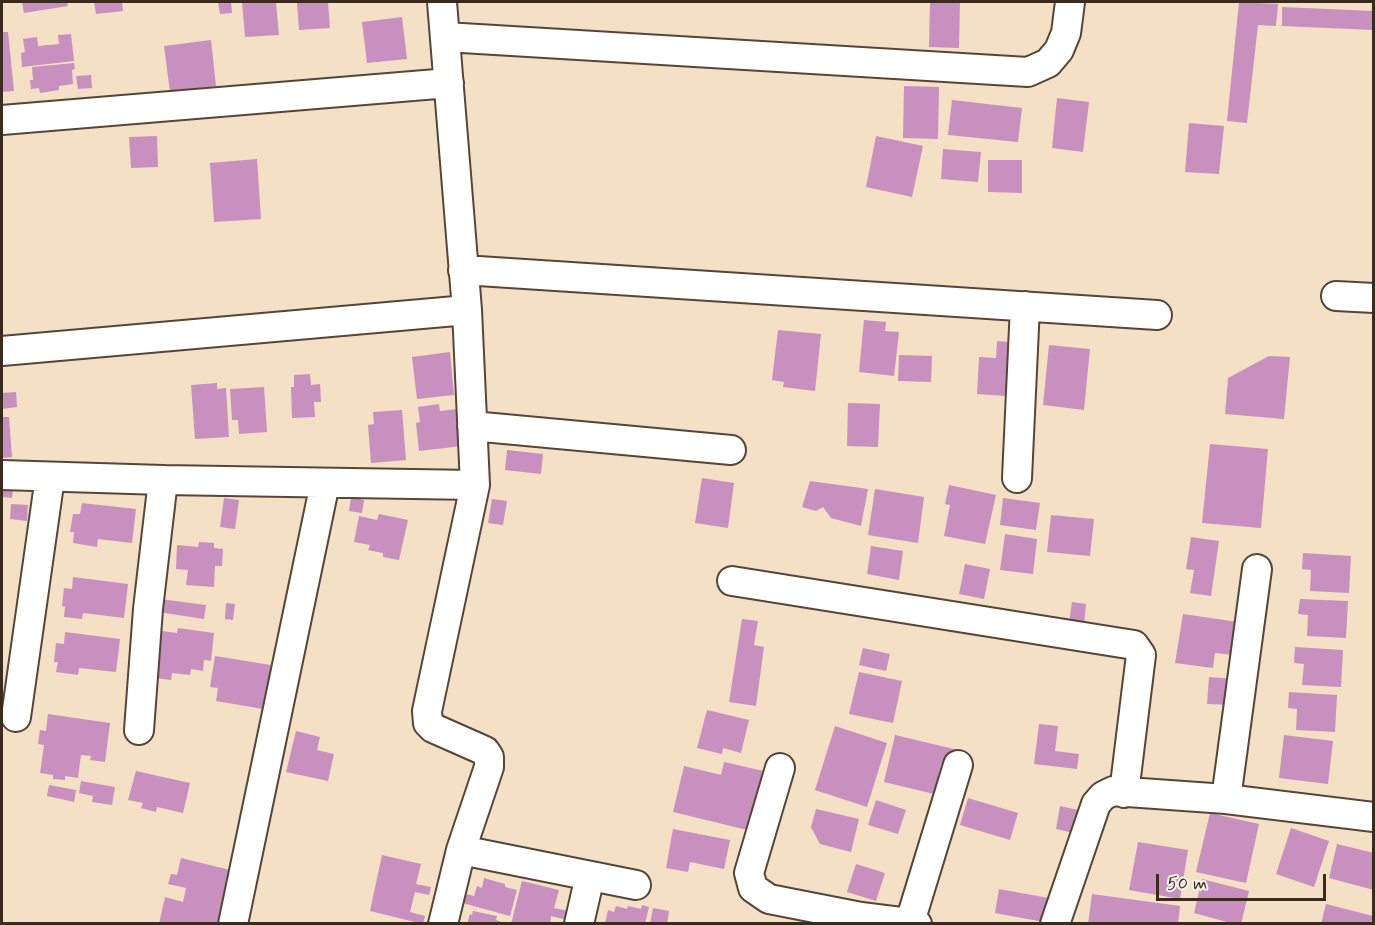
<!DOCTYPE html>
<style>
body{margin:0}
#map{position:relative;width:1375px;height:925px;overflow:hidden;background:#f4e0c5;font-family:Mynerve,sans-serif}
canvas{display:block}
.frame{position:absolute;inset:0;border:3px solid #3b2a1e;pointer-events:none}
.scale{position:absolute;left:1156px;top:874px;width:170px;height:27px;box-sizing:border-box;border:3px solid #3b2a1e;border-top:0;padding-left:8px;font-size:18px;line-height:21px;white-space:nowrap;color:#3b2a1e;-webkit-text-stroke:4px #f7f3e8;paint-order:stroke}
</style>
<div id="map">
<canvas width="1375" height="925"></canvas>
<div class="frame"></div>
<div class="scale">50 m</div>
</div>
<script>
const g = document.querySelector('canvas').getContext('2d');
g.lineJoin = 'round';
function fillPath(path, color) { g.fillStyle = color; g.fill(path, 'evenodd'); }
const toPath = rows => new Path2D(rows.map(r => 'M' + r).join(''));
function trace(path, color, width, dash) { g.strokeStyle = color; g.lineWidth = width; g.lineCap = dash ? 'butt' : 'round'; g.setLineDash(dash || []); g.stroke(path); }
const building = toPath([
 [22,2,67,2,68,6,24,13],
 [94,2,122,2,123,11,96,14],
 [218,2,231,2,232,13,220,14],
 [242,2,276,2,279,35,245,37],
 [297,2,328,2,330,28,299,30],
 [930,2,960,2,959,48,929,47],
 [1239,2,1278,4,1276,26,1258,25,1247,123,1227,121],
 [1282,7,1374,11,1374,30,1282,26],
 [402,17,407,59,367,63,362,22],
 [2,32,8,32,14,91,2,92],
 [71,34,74,61,22,67,21,53,25,52,23,39,37,37,38,46,59,44,58,35],
 [211,40,216,86,170,92,164,46],
 [74,63,75,69,72,70,73,84,59,86,59,90,40,93,39,88,31,89,30,80,33,80,32,67],
 [91,75,92,88,78,89,76,76],
 [904,86,939,87,938,139,903,138],
 [1057,98,1089,102,1083,152,1052,148],
 [952,100,1022,108,1018,142,948,135],
 [1189,123,1224,126,1219,174,1185,172],
 [157,136,158,167,131,168,129,137],
 [876,136,923,146,912,197,866,187],
 [943,149,981,152,978,182,941,179],
 [257,159,261,219,214,222,210,163],
 [988,160,1022,160,1022,193,988,192],
 [864,320,886,322,885,331,899,332,894,376,859,372],
 [778,330,821,334,815,391,783,387,784,382,772,380],
 [997,341,1022,343,1019,397,977,394,979,357,996,358],
 [1049,345,1090,349,1084,410,1043,405],
 [450,352,454,395,417,399,412,357],
 [899,355,932,356,931,382,898,381],
 [1269,356,1290,357,1284,419,1225,414,1228,378],
 [310,374,311,385,320,384,321,402,314,402,315,417,292,418,291,387,294,387,294,375],
 [217,383,217,389,226,388,229,437,195,439,191,385],
 [264,387,267,432,239,434,238,420,232,420,230,389],
 [16,392,17,407,2,409,2,393],
 [848,403,880,404,878,447,847,446],
 [439,404,440,411,458,409,462,446,419,451,416,423,420,422,418,407],
 [402,410,406,460,371,463,368,425,374,424,373,412],
 [2,417,9,417,12,457,2,458],
 [1210,444,1268,449,1261,528,1202,523],
 [507,450,543,454,541,474,505,470],
 [702,478,734,483,728,528,695,523],
 [810,481,868,489,861,526,831,518,823,507,816,511,802,507],
 [949,485,996,495,985,544,944,536,950,505,945,504],
 [2,489,13,490,12,498,2,497],
 [875,489,924,497,918,543,868,535],
 [351,497,364,500,362,513,349,511],
 [224,498,239,500,235,529,220,527],
 [1003,498,1040,503,1036,530,1000,525],
 [492,499,507,501,503,525,488,523],
 [82,503,136,509,132,543,98,539,97,547,73,543,74,532,70,532,73,514,80,514],
 [11,504,28,505,27,521,10,519],
 [379,514,408,520,399,560,383,557,383,553,368,550,370,545,354,542,359,516,377,520],
 [1051,515,1094,519,1090,556,1047,552],
 [1005,534,1037,539,1033,574,1000,570],
 [1191,537,1219,541,1211,596,1190,593,1194,570,1186,569],
 [199,542,214,543,214,548,223,549,222,566,215,566,214,587,186,585,188,570,176,569,177,545,198,547],
 [871,546,903,551,899,580,867,574],
 [1303,553,1351,556,1349,593,1310,591,1311,570,1302,569],
 [965,564,990,569,984,599,959,594],
 [73,577,128,584,124,618,83,613,82,619,64,617,65,607,62,606,64,588,72,589],
 [160,599,206,605,204,619,158,612],
 [1300,599,1348,601,1346,638,1307,636,1308,615,1298,614],
 [1072,602,1086,604,1084,624,1069,623],
 [226,603,235,604,233,620,225,619],
 [1183,614,1238,622,1233,655,1215,653,1213,668,1175,663],
 [742,619,758,621,754,645,764,647,756,706,729,702],
 [178,628,214,633,211,661,204,660,203,671,191,669,190,675,172,673,171,680,148,677,154,630,177,633],
 [65,632,120,639,116,672,79,668,78,675,56,672,58,662,54,662,56,643,64,644],
 [1295,647,1343,650,1341,687,1302,685,1304,664,1294,663],
 [863,648,890,654,886,671,859,665],
 [215,656,277,666,273,695,265,693,263,709,216,701,218,688,210,687],
 [859,672,902,681,893,723,849,714],
 [1209,677,1236,679,1234,705,1207,704],
 [1289,692,1337,695,1335,732,1296,730,1297,709,1288,708],
 [707,710,749,720,741,753,723,748,722,754,697,748],
 [48,714,110,723,105,762,90,760,91,756,81,755,78,778,65,776,65,780,53,779,53,775,40,773,44,745,38,744,40,730,46,731],
 [1039,724,1058,726,1055,751,1079,754,1077,769,1034,764],
 [835,726,887,743,867,807,815,790],
 [296,731,320,737,317,750,334,754,328,781,286,772],
 [895,735,958,750,954,767,941,764,934,794,884,782],
 [1284,735,1333,741,1328,784,1279,778],
 [724,762,768,772,764,834,673,812,684,766,721,775],
 [136,771,190,783,183,813,157,807,156,812,141,808,143,803,128,800],
 [81,781,115,787,112,805,92,802,93,796,79,793],
 [49,785,76,790,74,802,47,796],
 [968,798,1018,813,1010,840,960,825],
 [876,800,906,810,898,834,868,825],
 [1060,806,1087,812,1082,835,1056,829],
 [816,809,859,819,851,852,820,844,811,827],
 [1210,813,1259,824,1246,883,1196,872],
 [1291,828,1329,841,1314,887,1276,874],
 [673,829,730,840,724,869,690,862,688,872,666,868],
 [1138,842,1188,850,1180,899,1129,890],
 [1337,844,1374,853,1374,890,1329,878],
 [382,855,421,864,416,884,431,887,429,895,415,892,410,912,425,916,423,924,370,911],
 [181,858,230,870,218,924,159,924,165,897,183,902,186,888,168,884,171,874,177,875],
 [856,864,885,873,876,901,847,892],
 [484,878,505,884,505,887,517,890,510,916,459,902,462,893,474,896,477,886,482,888],
 [1202,879,1249,891,1241,924,1234,924,1194,913],
 [522,881,559,890,554,908,569,911,567,920,551,916,550,924,511,924],
 [999,889,1054,899,1049,923,995,913],
 [1092,894,1180,906,1178,924,1088,924],
 [1326,904,1373,916,1371,924,1321,924],
 [642,905,649,907,645,924,605,924,608,910,614,912,616,906,627,909,628,906,641,909],
 [653,908,669,911,667,924,650,924],
 [473,911,497,916,496,920,507,924,467,924,470,914,472,915]
]);
const minor = toPath([
 [445,37,1028,72,1048,63,1059,50,1066,33,1070,2],
 [2,120,449,83],
 [463,270,1157,315],
 [1336,296,1374,298],
 [2,351,467,310],
 [472,426,731,450],
 [2,475,163,480,475,485,467,310,442,2],
 [1017,478,1025,306],
 [732,581,1134,645,1141,655,1124,793],
 [16,717,50,477],
 [139,730,148,609,163,480],
 [780,768,749,873,753,888,769,899,861,917,917,924],
 [1226,799,1257,569],
 [461,850,636,885],
 [910,922,958,765],
 [233,924,325,483],
 [443,924,461,850,489,767,489,757,485,751,433,728,428,723,427,711,475,485],
 [579,924,590,876],
 [1055,924,1096,804,1103,796,1113,791,1226,799,1374,817]
]);
fillPath(building, '#c790bf');
trace(minor, '#574537', 32);
trace(minor, '#fff', 28);
</script>
